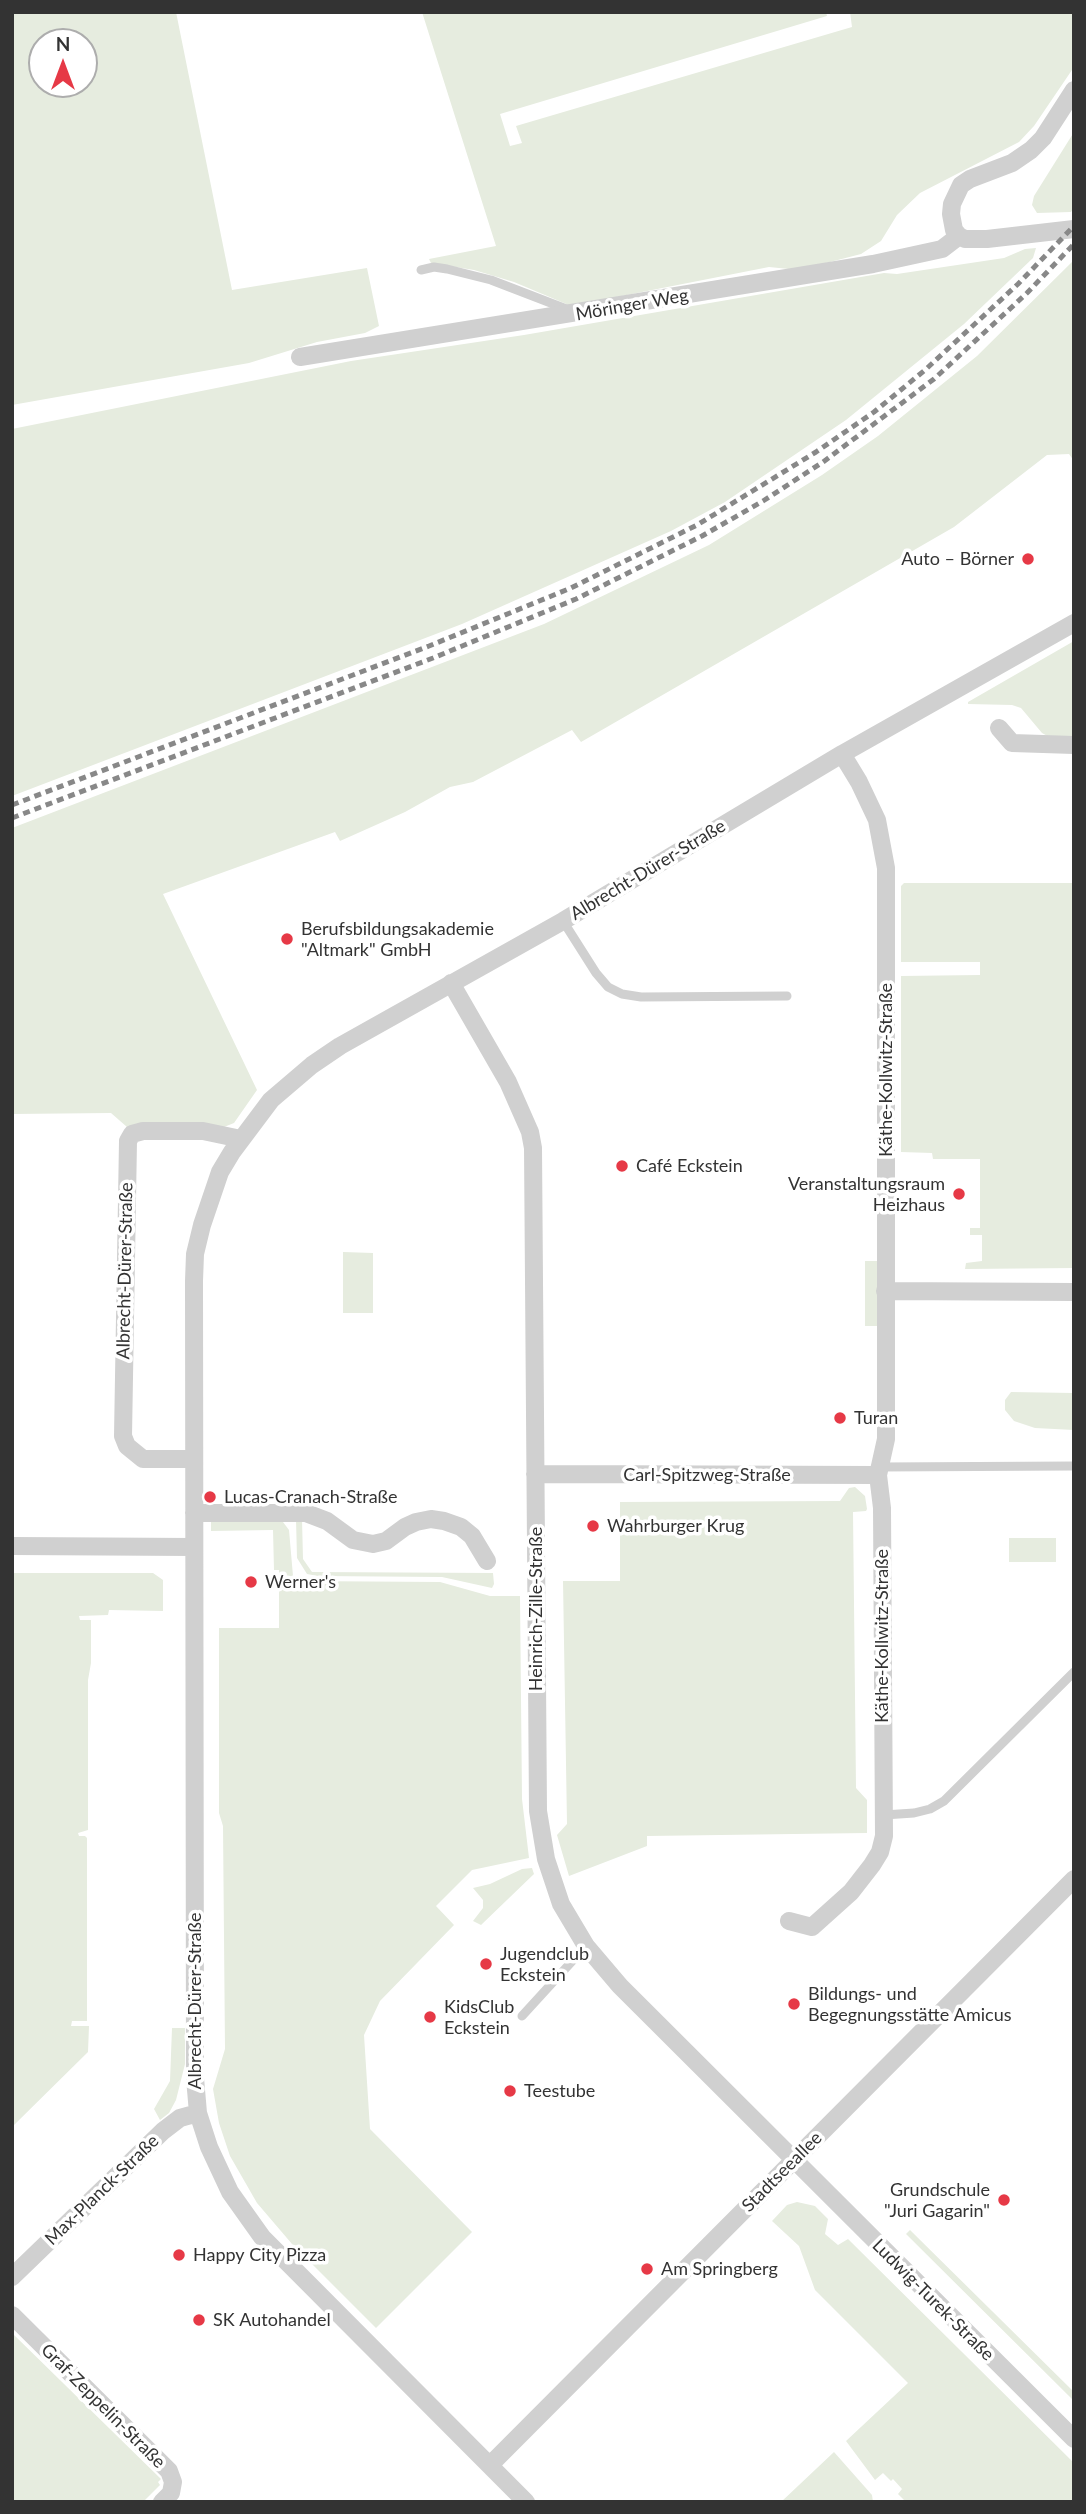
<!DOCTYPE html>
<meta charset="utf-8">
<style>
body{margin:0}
#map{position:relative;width:1086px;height:2514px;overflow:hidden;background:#fff;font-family:Lato,sans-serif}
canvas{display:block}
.frame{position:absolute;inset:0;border:14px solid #333;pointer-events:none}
.north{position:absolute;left:28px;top:28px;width:70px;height:70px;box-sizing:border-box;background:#fff;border:2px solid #adadad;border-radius:50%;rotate:0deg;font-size:19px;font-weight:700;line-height:28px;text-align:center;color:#333}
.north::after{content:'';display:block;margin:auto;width:24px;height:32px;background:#e63946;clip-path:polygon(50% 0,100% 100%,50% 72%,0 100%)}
</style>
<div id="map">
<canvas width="1086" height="2514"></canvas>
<div class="frame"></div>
<div class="north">N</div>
</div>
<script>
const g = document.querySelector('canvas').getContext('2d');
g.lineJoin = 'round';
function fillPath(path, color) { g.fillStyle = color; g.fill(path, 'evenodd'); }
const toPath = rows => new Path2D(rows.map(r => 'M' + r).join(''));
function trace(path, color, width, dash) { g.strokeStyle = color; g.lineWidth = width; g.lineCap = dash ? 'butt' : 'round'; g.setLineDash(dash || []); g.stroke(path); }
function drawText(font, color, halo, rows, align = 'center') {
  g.font = font + ' Lato,sans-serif'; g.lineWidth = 7; g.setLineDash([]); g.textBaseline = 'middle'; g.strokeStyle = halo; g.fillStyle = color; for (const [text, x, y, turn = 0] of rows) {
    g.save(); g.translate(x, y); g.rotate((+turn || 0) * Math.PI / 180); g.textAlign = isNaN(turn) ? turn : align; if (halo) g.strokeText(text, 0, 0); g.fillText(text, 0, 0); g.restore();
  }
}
const green = toPath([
 [12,12,176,12,232,290,367,268,379,326,365,333,317,342,249,363,12,405],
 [42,42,84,42,84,84,42,84],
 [422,12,826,12,827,16,500,114,510,146,522,143,516,126,852,27,850,12,1074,12,1074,67,1034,126,1019,142,920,193,897,215,881,241,861,254,799,270,769,267,571,306,514,282,474,270,431,263,429,259,496,246],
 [1074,132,1074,208,1071,212,1037,213,1032,205,1034,196],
 [1036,248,1033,258,964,324,846,420,725,502,671,531,462,624,12,796,12,429,351,361,524,335,884,273,897,274,1004,258,1025,249],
 [1074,260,1074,461,1069,454,1047,455,954,527,581,742,572,730,473,782,450,787,405,812,340,841,335,832,163,894,257,1090,234,1123,224,1127,127,1127,111,1113,12,1114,12,828,544,624,709,545,822,475,878,436,977,356],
 [1074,641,1074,739,1051,738,1042,733,1021,708,1012,705,968,704,968,702],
 [904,883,1074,883,1074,1268,965,1269,966,1263,982,1261,982,1235,970,1235,970,1228,980,1228,980,1159,933,1159,932,1153,901,1152,901,976,980,975,980,962,901,962,901,886],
 [343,1252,373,1253,373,1313,343,1313],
 [865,1261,877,1261,877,1326,865,1326],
 [1011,1392,1074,1393,1074,1430,1035,1428,1014,1421,1005,1410,1005,1400],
 [855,1487,865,1496,867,1509,866,1511,853,1512,856,1788,867,1800,867,1833,647,1836,647,1846,569,1876,557,1835,567,1824,563,1581,620,1581,620,1502,840,1501,849,1488],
 [276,1519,283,1522,289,1530,293,1576,297,1581,440,1582,490,1596,520,1596,522,1799,529,1858,472,1870,436,1906,454,1925,380,2001,364,2035,370,2129,472,2232,376,2328,292,2244,257,2203,230,2156,219,2123,213,2089,225,2049,223,1826,219,1813,219,1628,279,1628,279,1570,274,1570,273,1530,211,1531,211,1520],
 [296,1519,302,1519,303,1559,312,1572,493,1573,494,1584,492,1588,442,1577,318,1576,307,1574,297,1558],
 [1009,1538,1056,1538,1056,1562,1009,1562],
 [12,1573,153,1573,163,1580,163,1611,109,1610,108,1615,79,1616,80,1620,91,1620,91,1663,88,1680,88,1830,78,1833,79,1836,85,1836,87,1838,87,2021,72,2021,71,2026,89,2026,88,2052,12,2127],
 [532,1868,534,1874,481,1925,473,1921,483,1908,483,1900,473,1888,490,1884,522,1869],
 [172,2028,185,2028,185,2064,176,2100,169,2113,160,2120,154,2109,170,2081],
 [797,2202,815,2206,828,2219,825,2234,838,2245,848,2239,1074,2463,1074,2502,906,2502,898,2494,902,2489,893,2479,891,2481,883,2473,875,2480,846,2441,908,2383,815,2290,799,2246,772,2221,787,2205],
 [910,2230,1074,2392,1074,2401,906,2234],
 [12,2333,161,2479,158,2482,160,2485,143,2502,12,2502],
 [834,2452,872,2495,873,2502,781,2502]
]);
const lane = toPath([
 [421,270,434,267,447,269,491,280,569,310],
 [563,921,596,973,608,987,622,994,641,997,787,996],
 [880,1467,1074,1466],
 [884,1815,914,1813,930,1809,944,1801,1074,1672],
 [522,2016,586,1946]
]);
const street = toPath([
 [959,236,954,230,951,214,952,204,961,185,970,179,1012,163,1031,150,1043,138,1074,90],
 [959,236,965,239,987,239,1074,229],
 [300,357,873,264,942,249,959,236],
 [999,728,1012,743,1074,745],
 [451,983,508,1082,530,1132,533,1148,538,1811,546,1859,561,1904,586,1946,620,1986,1074,2439],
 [885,1291,1074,1292],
 [194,1459,143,1459,127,1446,123,1436,128,1141,132,1134,143,1131,203,1131,241,1139],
 [535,1474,878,1475],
 [194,1513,306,1513,327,1521,353,1540,373,1544,386,1541,405,1527,416,1522,431,1519,444,1521,461,1527,472,1536,487,1561],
 [12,1546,194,1547],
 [789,1921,812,1927,851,1892,872,1865,880,1852,884,1836,882,1508,878,1475,886,1439,886,868,877,820,859,782,842,754],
 [12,2277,163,2131,180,2118,198,2113],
 [12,2315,169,2471,173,2482,171,2493,162,2502],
 [490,2465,1074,1879],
 [526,2502,262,2237,230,2192,209,2147,198,2113,195,2078,194,1281,195,1254,202,1225,220,1172,232,1152,271,1100,312,1065,340,1046,563,921,842,754,1074,623]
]);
const rail = toPath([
 [12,805,429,646,571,588,697,525,816,452,874,412,925,370,1018,284,1074,226],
 [12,818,433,658,576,599,702,536,763,501,823,462,934,379,1027,293,1074,244]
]);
const markers = [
 [1028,559,7,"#e63946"],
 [287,939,7,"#e63946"],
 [622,1166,7,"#e63946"],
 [959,1194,7,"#e63946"],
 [840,1418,7,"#e63946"],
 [210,1497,7,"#e63946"],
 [593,1526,7,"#e63946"],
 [251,1582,7,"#e63946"],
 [486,1964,7,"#e63946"],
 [794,2004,7,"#e63946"],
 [430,2017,7,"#e63946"],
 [510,2091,7,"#e63946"],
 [1004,2200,7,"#e63946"],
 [179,2255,7,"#e63946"],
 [647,2269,7,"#e63946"],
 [199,2320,7,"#e63946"]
];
const streetNames = [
 ["Möringer Weg",632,305,-10],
 ["Albrecht-Dürer-Straße",648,870,-31],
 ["Käthe-Kollwitz-Straße",886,1070,-90],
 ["Albrecht-Dürer-Straße",125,1271,-89],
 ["Carl-Spitzweg-Straße",707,1475],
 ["Heinrich-Zille-Straße",536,1609,-90],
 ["Käthe-Kollwitz-Straße",882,1636,-90],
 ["Albrecht-Dürer-Straße",195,2001,-90],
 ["Stadtseeallee",782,2172,-45],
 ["Max-Planck-Straße",102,2190,-44],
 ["Ludwig-Turek-Straße",933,2300,45],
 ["Graf-Zeppelin-Straße",103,2406,45]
];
const poiNames = [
 ["Auto – Börner",1014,559,"right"],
 ["Berufsbildungsakademie",301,929],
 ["\"Altmark\" GmbH",301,950],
 ["Café Eckstein",636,1166],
 ["Veranstaltungsraum",945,1184,"right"],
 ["Heizhaus",945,1205,"right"],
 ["Turan",854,1418],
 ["Lucas-Cranach-Straße",224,1497],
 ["Wahrburger Krug",607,1526],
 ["Werner's",265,1582],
 ["Jugendclub",500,1954],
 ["Eckstein",500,1975],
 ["Bildungs- und",808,1994],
 ["Begegnungsstätte Amicus",808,2015],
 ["KidsClub",444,2007],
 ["Eckstein",444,2028],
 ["Teestube",524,2091],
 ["Grundschule",990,2190,"right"],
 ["\"Juri Gagarin\"",990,2211,"right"],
 ["Happy City Pizza",193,2255],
 ["Am Springberg",661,2269],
 ["SK Autohandel",213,2320]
];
fillPath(green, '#e6ecdf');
trace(lane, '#d0d0d0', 9);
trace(street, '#d0d0d0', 18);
trace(rail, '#888', 5, [7, 5]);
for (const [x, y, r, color] of markers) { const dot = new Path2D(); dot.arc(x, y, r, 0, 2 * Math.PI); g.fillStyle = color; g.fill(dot); trace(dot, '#fff', 2.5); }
drawText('18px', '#333', '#fff', streetNames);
drawText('18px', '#333', '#fff', poiNames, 'left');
</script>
